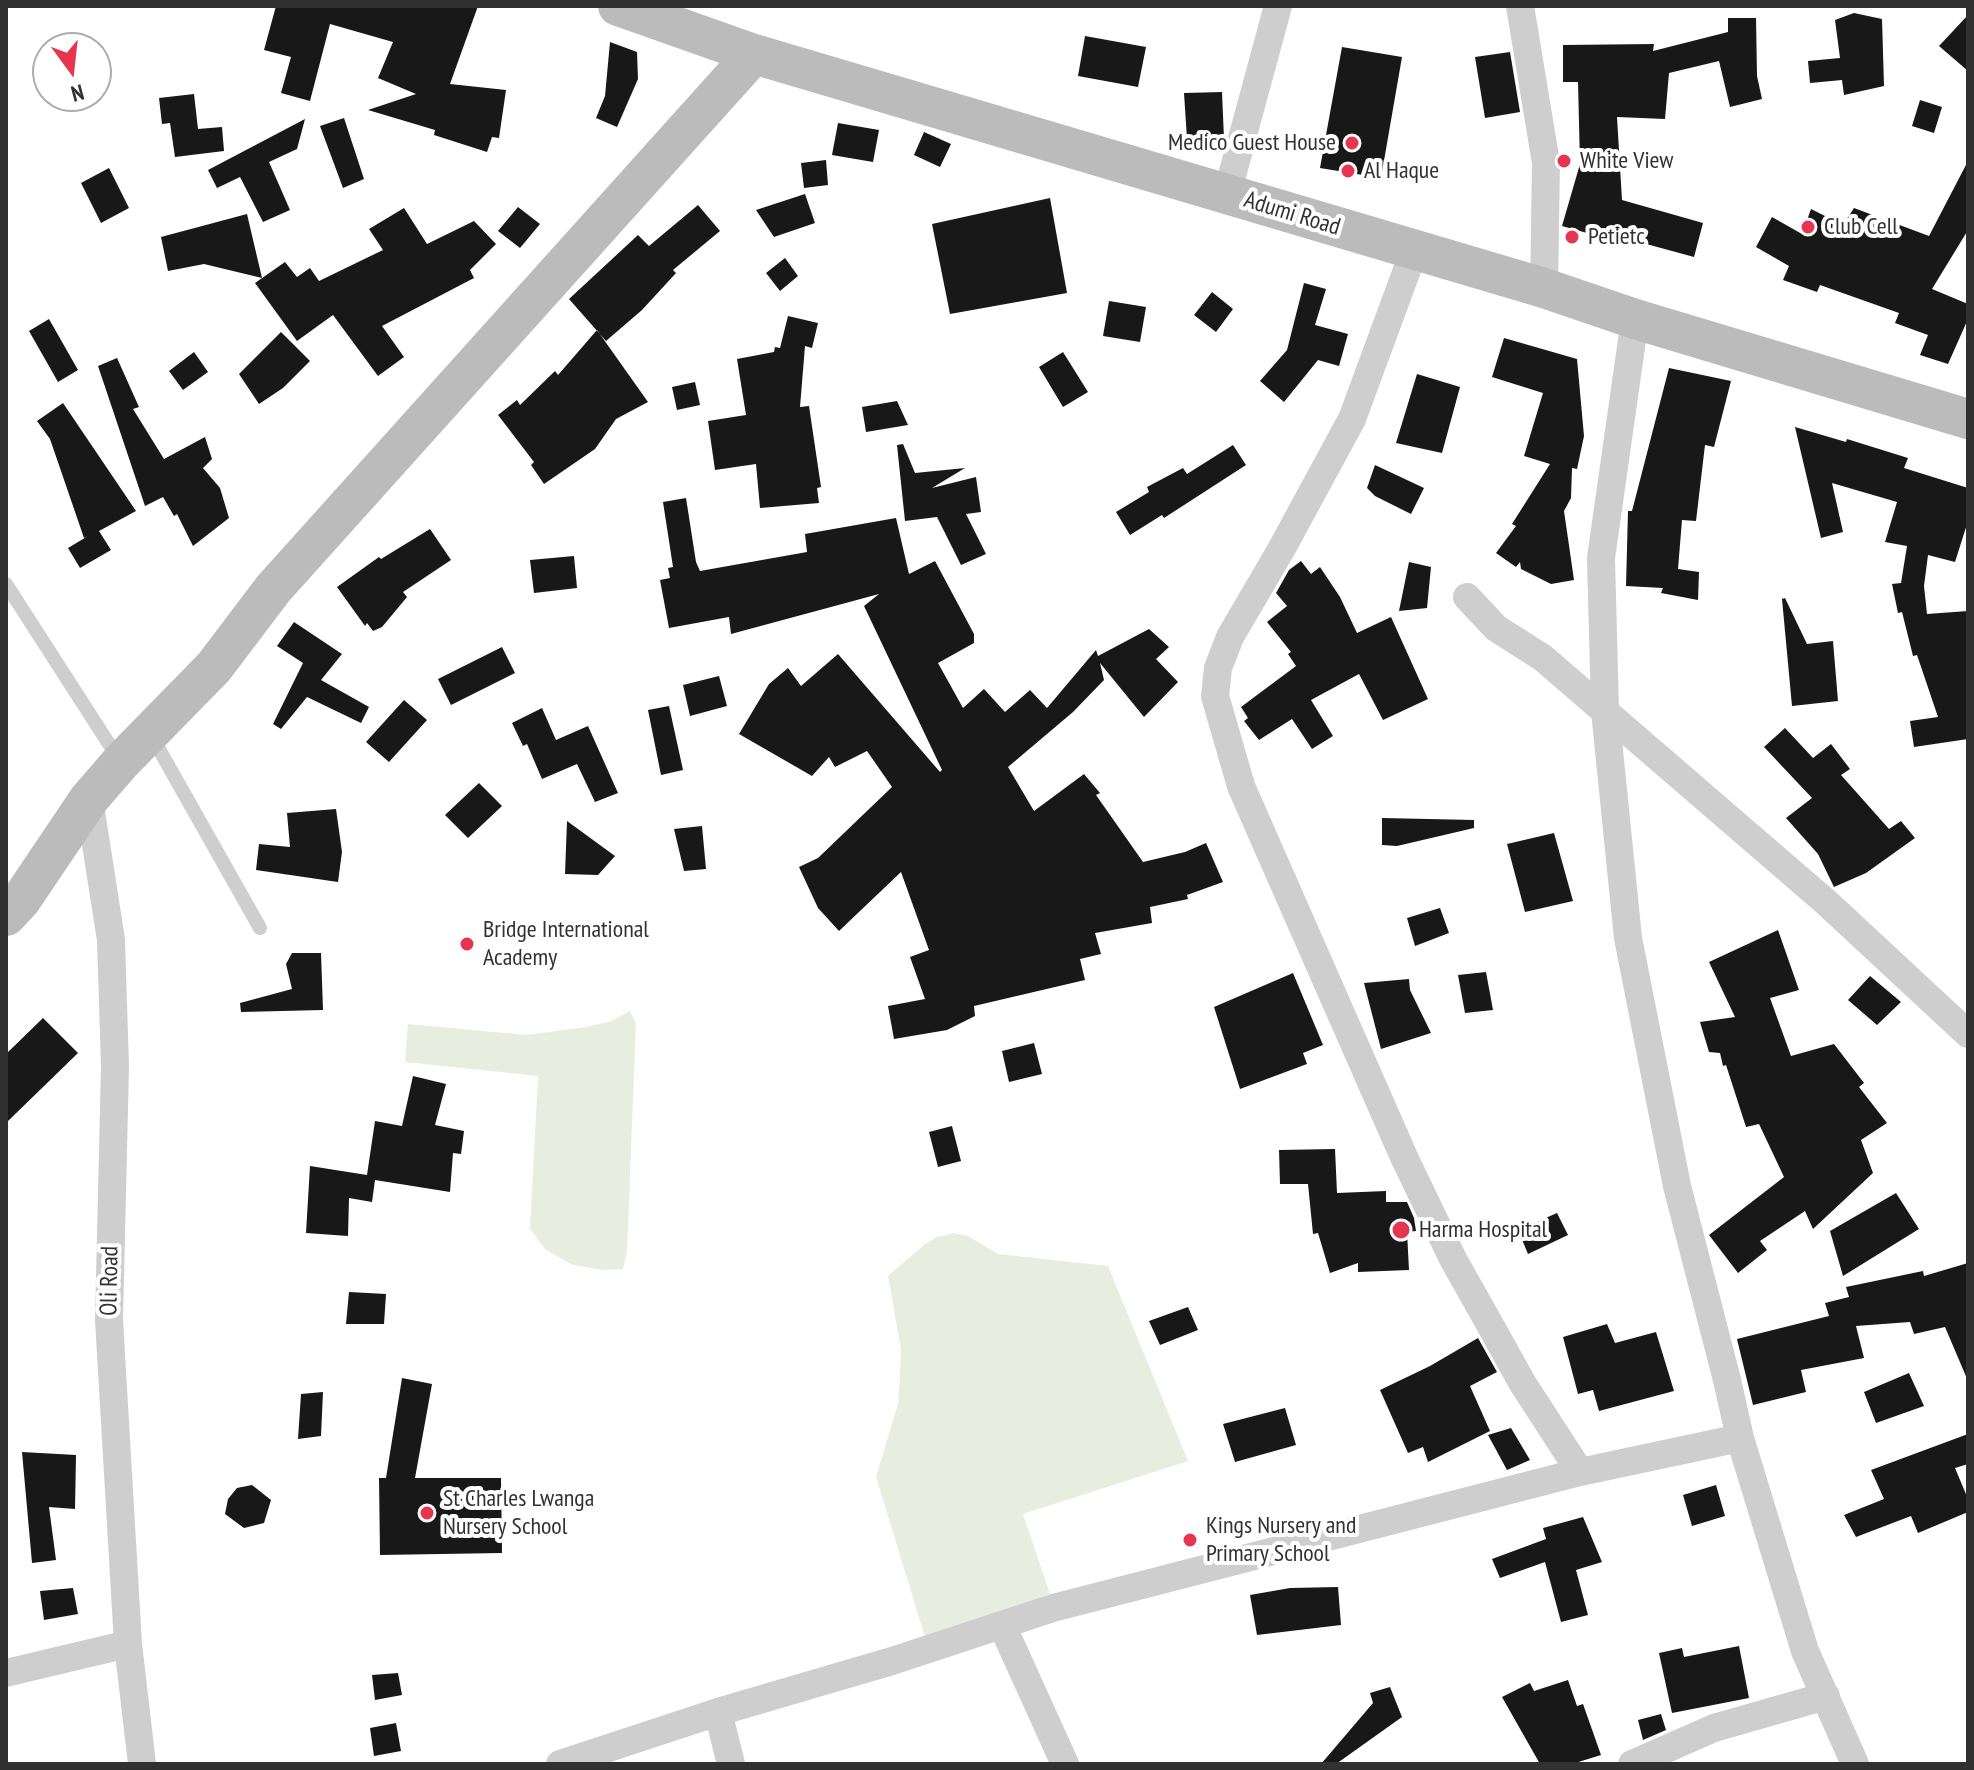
<!DOCTYPE html>
<style>
body{margin:0}
#map{position:relative;width:1974px;height:1770px;overflow:hidden;background:#fff;font-family:"PT Sans Narrow",sans-serif}
canvas{display:block}
.frame{position:absolute;inset:0;border:8px solid #313131;pointer-events:none}
.north{position:absolute;left:32px;top:32px;width:80px;height:80px;box-sizing:border-box;background:#fff;border:2px solid #adadad;border-radius:50%;rotate:165deg;font-size:22px;font-weight:700;line-height:32px;text-align:center;color:#313131}
.north::after{content:'';display:block;margin:auto;width:28px;height:36px;background:#e6354f;clip-path:polygon(50% 0,100% 100%,50% 72%,0 100%)}
</style>
<div id="map">
<canvas width="1974" height="1770"></canvas>
<div class="frame"></div>
<div class="north">N</div>
</div>
<script>
const g = document.querySelector('canvas').getContext('2d');
g.lineJoin = 'round';
function fillPath(path, color) { g.fillStyle = color; g.fill(path, 'evenodd'); }
const toPath = rows => new Path2D(rows.map(r => 'M' + r).join(''));
function trace(path, color, width, dash) { g.strokeStyle = color; g.lineWidth = width; g.lineCap = dash ? 'butt' : 'round'; g.setLineDash(dash || []); g.stroke(path); }
function drawText(font, color, halo, rows, align = 'center') {
  g.font = font + ' "PT Sans Narrow",sans-serif'; g.lineWidth = 8; g.setLineDash([]); g.textBaseline = 'middle'; g.strokeStyle = halo; g.fillStyle = color; for (const [text, x, y, turn = 0] of rows) {
    g.save(); g.translate(x, y); g.rotate((+turn || 0) * Math.PI / 180); g.textAlign = isNaN(turn) ? turn : align; if (halo) g.strokeText(text, 0, 0); g.fillText(text, 0, 0); g.restore();
  }
}
const green = toPath([
 [630,1011,636,1023,627,1252,623,1269,602,1270,573,1265,546,1250,530,1229,538,1076,405,1062,408,1024,526,1035,587,1027,611,1021],
 [954,1233,968,1236,998,1254,1108,1266,1188,1461,1023,1514,1050,1594,925,1637,876,1477,898,1404,900,1375,901,1349,888,1276,925,1244,937,1237]
]);
const building = toPath([
 [276,6,478,6,450,84,506,90,499,138,492,137,487,152,434,135,435,130,368,110,416,94,378,78,393,42,330,24,310,101,281,93,291,57,264,50],
 [1854,13,1882,19,1884,86,1844,95,1842,80,1810,83,1808,61,1840,58,1835,20],
 [1968,15,1968,71,1939,46],
 [1728,18,1756,18,1757,76,1762,99,1730,107,1719,61,1669,73,1665,119,1617,117,1622,200,1703,223,1694,257,1606,233,1605,238,1562,226,1580,164,1578,82,1563,82,1563,45,1654,44,1653,51,1728,32],
 [1085,36,1146,47,1138,87,1078,76],
 [610,42,637,52,638,79,617,127,596,118,605,96],
 [1342,47,1402,57,1381,178,1320,168],
 [1510,52,1520,112,1485,118,1475,57],
 [1222,92,1224,139,1187,139,1184,93],
 [194,94,198,129,222,127,224,151,175,157,170,123,162,124,159,98],
 [1920,100,1942,107,1934,133,1912,126],
 [344,118,364,179,343,188,320,126],
 [305,119,297,149,269,162,290,210,263,222,240,177,217,188,208,170],
 [838,123,879,130,873,162,832,155],
 [924,132,951,144,940,167,914,155],
 [826,160,828,185,804,188,801,163],
 [1968,161,1968,230,1932,289,1968,304,1968,319,1948,364,1920,355,1928,335,1895,323,1899,313,1820,285,1817,292,1783,280,1789,266,1756,247,1772,217,1802,234,1811,209,1843,225,1854,208,1929,236],
 [109,168,129,208,101,223,81,183],
 [805,194,815,223,774,237,756,210],
 [1050,198,1067,293,950,314,932,224],
 [698,205,720,231,673,270,676,273,642,310,606,341,569,299,638,235,649,246],
 [518,207,540,224,520,248,498,231],
 [404,208,427,244,474,221,496,244,470,270,474,278,382,326,404,357,378,376,333,315,297,341,255,283,285,262,297,277,310,268,319,281,383,250,369,229],
 [247,214,262,278,204,264,168,271,161,237],
 [785,258,798,276,780,291,766,273],
 [1304,283,1326,289,1315,325,1348,334,1339,366,1318,360,1284,402,1260,381,1287,350],
 [1212,292,1233,309,1216,332,1194,315],
 [1109,301,1146,307,1140,342,1103,336],
 [788,316,818,323,812,348,805,346,800,407,809,406,821,487,817,488,819,503,760,508,756,464,715,470,708,421,746,415,737,359,774,352,775,347,780,348],
 [49,319,78,370,58,382,29,331],
 [597,330,648,402,616,419,595,449,544,484,531,465,534,462,498,415,517,400,520,405,555,371,558,375],
 [281,332,310,361,283,388,259,404,239,374],
 [1504,338,1577,359,1584,436,1577,469,1572,468,1571,498,1564,511,1574,580,1551,584,1521,569,1520,562,1516,567,1496,553,1516,526,1512,524,1550,464,1524,456,1543,393,1492,377],
 [194,352,208,372,183,390,169,371],
 [1063,352,1088,392,1063,407,1039,367],
 [117,358,139,407,133,409,164,459,205,437,212,459,203,468,220,488,229,518,193,546,177,514,174,516,163,497,145,506,98,366],
 [1669,368,1731,381,1714,447,1705,445,1696,521,1682,520,1678,569,1699,572,1698,600,1661,593,1663,588,1626,586,1628,511,1632,511],
 [1417,374,1460,387,1442,453,1396,443],
 [695,382,700,405,677,410,672,387],
 [897,401,908,425,866,432,862,407],
 [63,403,136,511,99,531,111,550,80,568,68,548,88,536,84,538,50,439,37,421],
 [1795,427,1846,442,1847,439,1908,458,1904,468,1968,488,1968,521,1955,562,1928,555,1924,586,1927,614,1968,611,1968,739,1914,747,1910,721,1938,717,1917,655,1913,656,1902,612,1898,613,1892,584,1901,583,1907,546,1885,542,1897,502,1832,483,1843,532,1821,538],
 [903,444,915,473,965,468,932,488,976,477,981,512,966,514,986,554,961,565,937,517,905,521,897,445],
 [1233,445,1246,465,1164,518,1162,515,1130,535,1116,512,1149,492,1147,487,1183,468,1187,474],
 [1375,465,1424,488,1411,514,1375,496,1367,488],
 [686,498,696,562,700,571,807,552,805,534,896,518,909,574,935,561,974,634,974,643,938,663,963,708,984,689,1005,712,1030,690,1047,708,1096,650,1098,656,1149,629,1169,647,1156,659,1178,682,1144,717,1100,663,1104,680,1073,712,1008,767,1034,811,1084,774,1100,793,1096,795,1143,862,1185,852,1206,843,1223,882,1187,895,1188,899,1150,907,1152,923,1095,933,1101,954,1080,959,1085,980,974,1006,975,1016,947,1030,894,1039,888,1006,925,999,910,957,929,950,901,872,839,931,818,908,799,867,818,858,892,787,867,751,835,767,829,757,812,776,739,734,769,684,788,668,801,686,838,654,940,772,942,770,864,606,879,594,731,634,729,617,669,628,660,580,670,578,668,568,673,567,663,502],
 [430,529,451,560,403,592,407,597,382,627,373,631,367,623,365,626,337,587,379,557,381,559],
 [574,556,577,588,534,593,530,560],
 [1301,561,1311,574,1320,567,1340,597,1357,633,1391,617,1428,699,1383,720,1359,674,1311,700,1333,736,1312,749,1292,719,1259,740,1244,721,1248,718,1241,707,1296,666,1288,654,1291,652,1267,622,1287,606,1276,593,1289,570],
 [1409,562,1431,567,1427,608,1399,611],
 [1785,598,1807,644,1833,641,1838,701,1792,706,1782,599],
 [294,622,342,654,321,680,369,707,361,723,307,697,281,729,273,724,303,663,277,646],
 [502,647,515,673,451,705,438,679],
 [719,676,727,706,690,716,683,685],
 [404,700,427,720,389,762,366,742],
 [669,706,683,770,661,775,648,710],
 [542,708,556,740,588,726,618,793,595,802,577,764,542,779,527,744,523,746,512,723],
 [1785,728,1813,758,1831,744,1850,769,1841,775,1889,829,1901,821,1915,838,1866,873,1834,887,1818,854,1786,818,1812,798,1764,747],
 [479,783,502,806,468,838,445,815],
 [336,809,342,852,338,882,256,870,259,844,290,847,287,813],
 [1382,818,1474,820,1474,828,1397,846,1382,845],
 [567,821,615,856,598,875,565,874],
 [702,826,706,869,684,871,674,829],
 [1554,833,1573,901,1525,912,1507,844],
 [1440,908,1449,933,1415,946,1407,918],
 [1778,930,1799,990,1770,998,1791,1056,1834,1044,1864,1083,1859,1087,1887,1123,1861,1140,1873,1173,1813,1229,1805,1211,1760,1241,1767,1250,1738,1273,1709,1235,1784,1177,1759,1124,1746,1127,1726,1065,1723,1066,1720,1053,1709,1052,1700,1022,1735,1017,1709,962],
 [292,953,321,953,323,1010,241,1012,240,1003,292,989,286,964],
 [1486,972,1493,1010,1465,1013,1458,975],
 [1293,973,1323,1045,1303,1053,1307,1064,1240,1089,1214,1007],
 [1870,976,1901,1002,1877,1025,1848,1000],
 [1409,979,1410,990,1431,1033,1381,1049,1364,983],
 [43,1018,78,1053,6,1123,6,1054],
 [1034,1043,1042,1074,1009,1082,1002,1051],
 [413,1076,446,1084,435,1125,464,1131,461,1154,453,1153,450,1192,375,1180,372,1202,349,1198,348,1236,306,1233,310,1166,367,1175,375,1121,402,1126],
 [952,1126,961,1161,938,1167,929,1132],
 [1335,1149,1337,1193,1386,1191,1386,1202,1407,1202,1414,1218,1416,1231,1407,1232,1409,1270,1358,1272,1358,1263,1330,1273,1318,1233,1313,1234,1308,1184,1280,1184,1279,1150],
 [1896,1193,1919,1229,1843,1276,1830,1231],
 [1557,1213,1568,1235,1528,1254,1518,1230],
 [1968,1263,1968,1381,1945,1327,1914,1334,1910,1322,1856,1326,1864,1358,1801,1370,1806,1392,1753,1405,1737,1339,1829,1316,1825,1303,1849,1297,1846,1287,1923,1271,1924,1276],
 [349,1292,386,1294,384,1324,346,1324],
 [1188,1307,1198,1330,1160,1345,1149,1321],
 [1607,1324,1615,1343,1656,1332,1674,1391,1599,1411,1593,1390,1578,1394,1563,1337],
 [1478,1338,1497,1372,1470,1386,1490,1431,1428,1462,1423,1447,1408,1453,1380,1390,1430,1366],
 [1909,1373,1924,1406,1876,1423,1864,1392],
 [402,1378,432,1384,415,1478,501,1478,502,1553,380,1555,379,1478,386,1478],
 [323,1392,321,1436,298,1439,301,1394],
 [1285,1408,1296,1445,1235,1462,1223,1424],
 [1511,1428,1530,1460,1507,1470,1488,1435],
 [1968,1434,1968,1464,1955,1468,1968,1499,1968,1512,1918,1533,1911,1516,1856,1537,1844,1515,1884,1499,1871,1470],
 [22,1452,76,1455,75,1509,49,1507,56,1560,32,1563],
 [252,1485,271,1500,264,1523,244,1528,225,1514,228,1499,237,1488],
 [1716,1485,1725,1516,1692,1526,1683,1495],
 [1583,1517,1602,1562,1576,1570,1588,1615,1561,1622,1545,1562,1500,1578,1492,1559,1546,1539,1543,1528],
 [1338,1587,1341,1625,1257,1635,1250,1595,1290,1588],
 [73,1588,78,1614,44,1620,40,1591],
 [1739,1646,1749,1698,1672,1713,1659,1653,1682,1648,1684,1657],
 [398,1673,402,1695,375,1700,372,1675],
 [1568,1680,1577,1706,1583,1704,1601,1755,1572,1764,1540,1764,1502,1697,1530,1683,1534,1691],
 [1390,1687,1402,1717,1336,1764,1321,1764,1373,1703,1370,1693],
 [1661,1714,1666,1730,1643,1740,1638,1720],
 [396,1723,401,1751,374,1756,370,1728]
]);
const lane = toPath([
 [6,584,118,758],
 [151,735,260,928]
]);
const street = toPath([
 [1520,6,1546,163,1544,288],
 [1227,194,1278,6],
 [1414,251,1352,419,1282,548,1230,637,1218,668,1215,696,1241,786,1404,1157,1453,1259,1489,1323,1523,1384,1580,1472],
 [1635,319,1601,558,1605,711,1628,938,1677,1186,1727,1380,1740,1438,1805,1651,1855,1764],
 [1467,597,1496,628,1543,658,1827,903,1968,1034],
 [89,799,111,940,115,1066,109,1320,128,1644,142,1764],
 [1002,1625,1065,1764],
 [6,1673,128,1644],
 [718,1712,892,1661,1053,1608,1580,1472,1740,1438],
 [560,1764,718,1712,731,1764],
 [1632,1764,1714,1728,1826,1696]
]);
const secondary = toPath([
 [618,6,754,54,1544,288,1635,319,1968,419],
 [6,916,21,900,89,799,121,762,214,667,273,589,754,54]
]);
const markers = [
 [1352,143,8,"#e6354f"],
 [1564,161,8,"#e6354f"],
 [1348,171,8,"#e6354f"],
 [1808,227,8,"#e6354f"],
 [1572,237,8,"#e6354f"],
 [467,944,8,"#e6354f"],
 [1401,1230,10,"#e6354f"],
 [427,1513,8,"#e6354f"],
 [1190,1540,8,"#e6354f"]
];
const poiNames = [
 ["Medico Guest House",1336,143,"right"],
 ["White View",1580,161],
 ["Al Haque",1364,171],
 ["Club Cell",1824,227],
 ["Petietc",1588,237],
 ["Bridge International",483,930],
 ["Academy",483,958],
 ["Harma Hospital",1419,1230],
 ["St Charles Lwanga",443,1499],
 ["Nursery School",443,1527],
 ["Kings Nursery and",1206,1526],
 ["Primary School",1206,1554]
];
const streetNames = [
 ["Adumi Road",1292,214,17],
 ["Oli Road",110,1281,-89]
];
fillPath(green, '#e8eedf');
fillPath(building, '#181818');
trace(lane, '#cecece', 14);
trace(street, '#cecece', 28);
trace(secondary, '#bbb', 40);
for (const [x, y, r, color] of markers) { const dot = new Path2D(); dot.arc(x, y, r, 0, 2 * Math.PI); g.fillStyle = color; g.fill(dot); trace(dot, '#fff', 3); }
drawText('24px', '#313131', '#fff', poiNames, 'left');
drawText('24px', '#313131', '#fff', streetNames);
</script>
